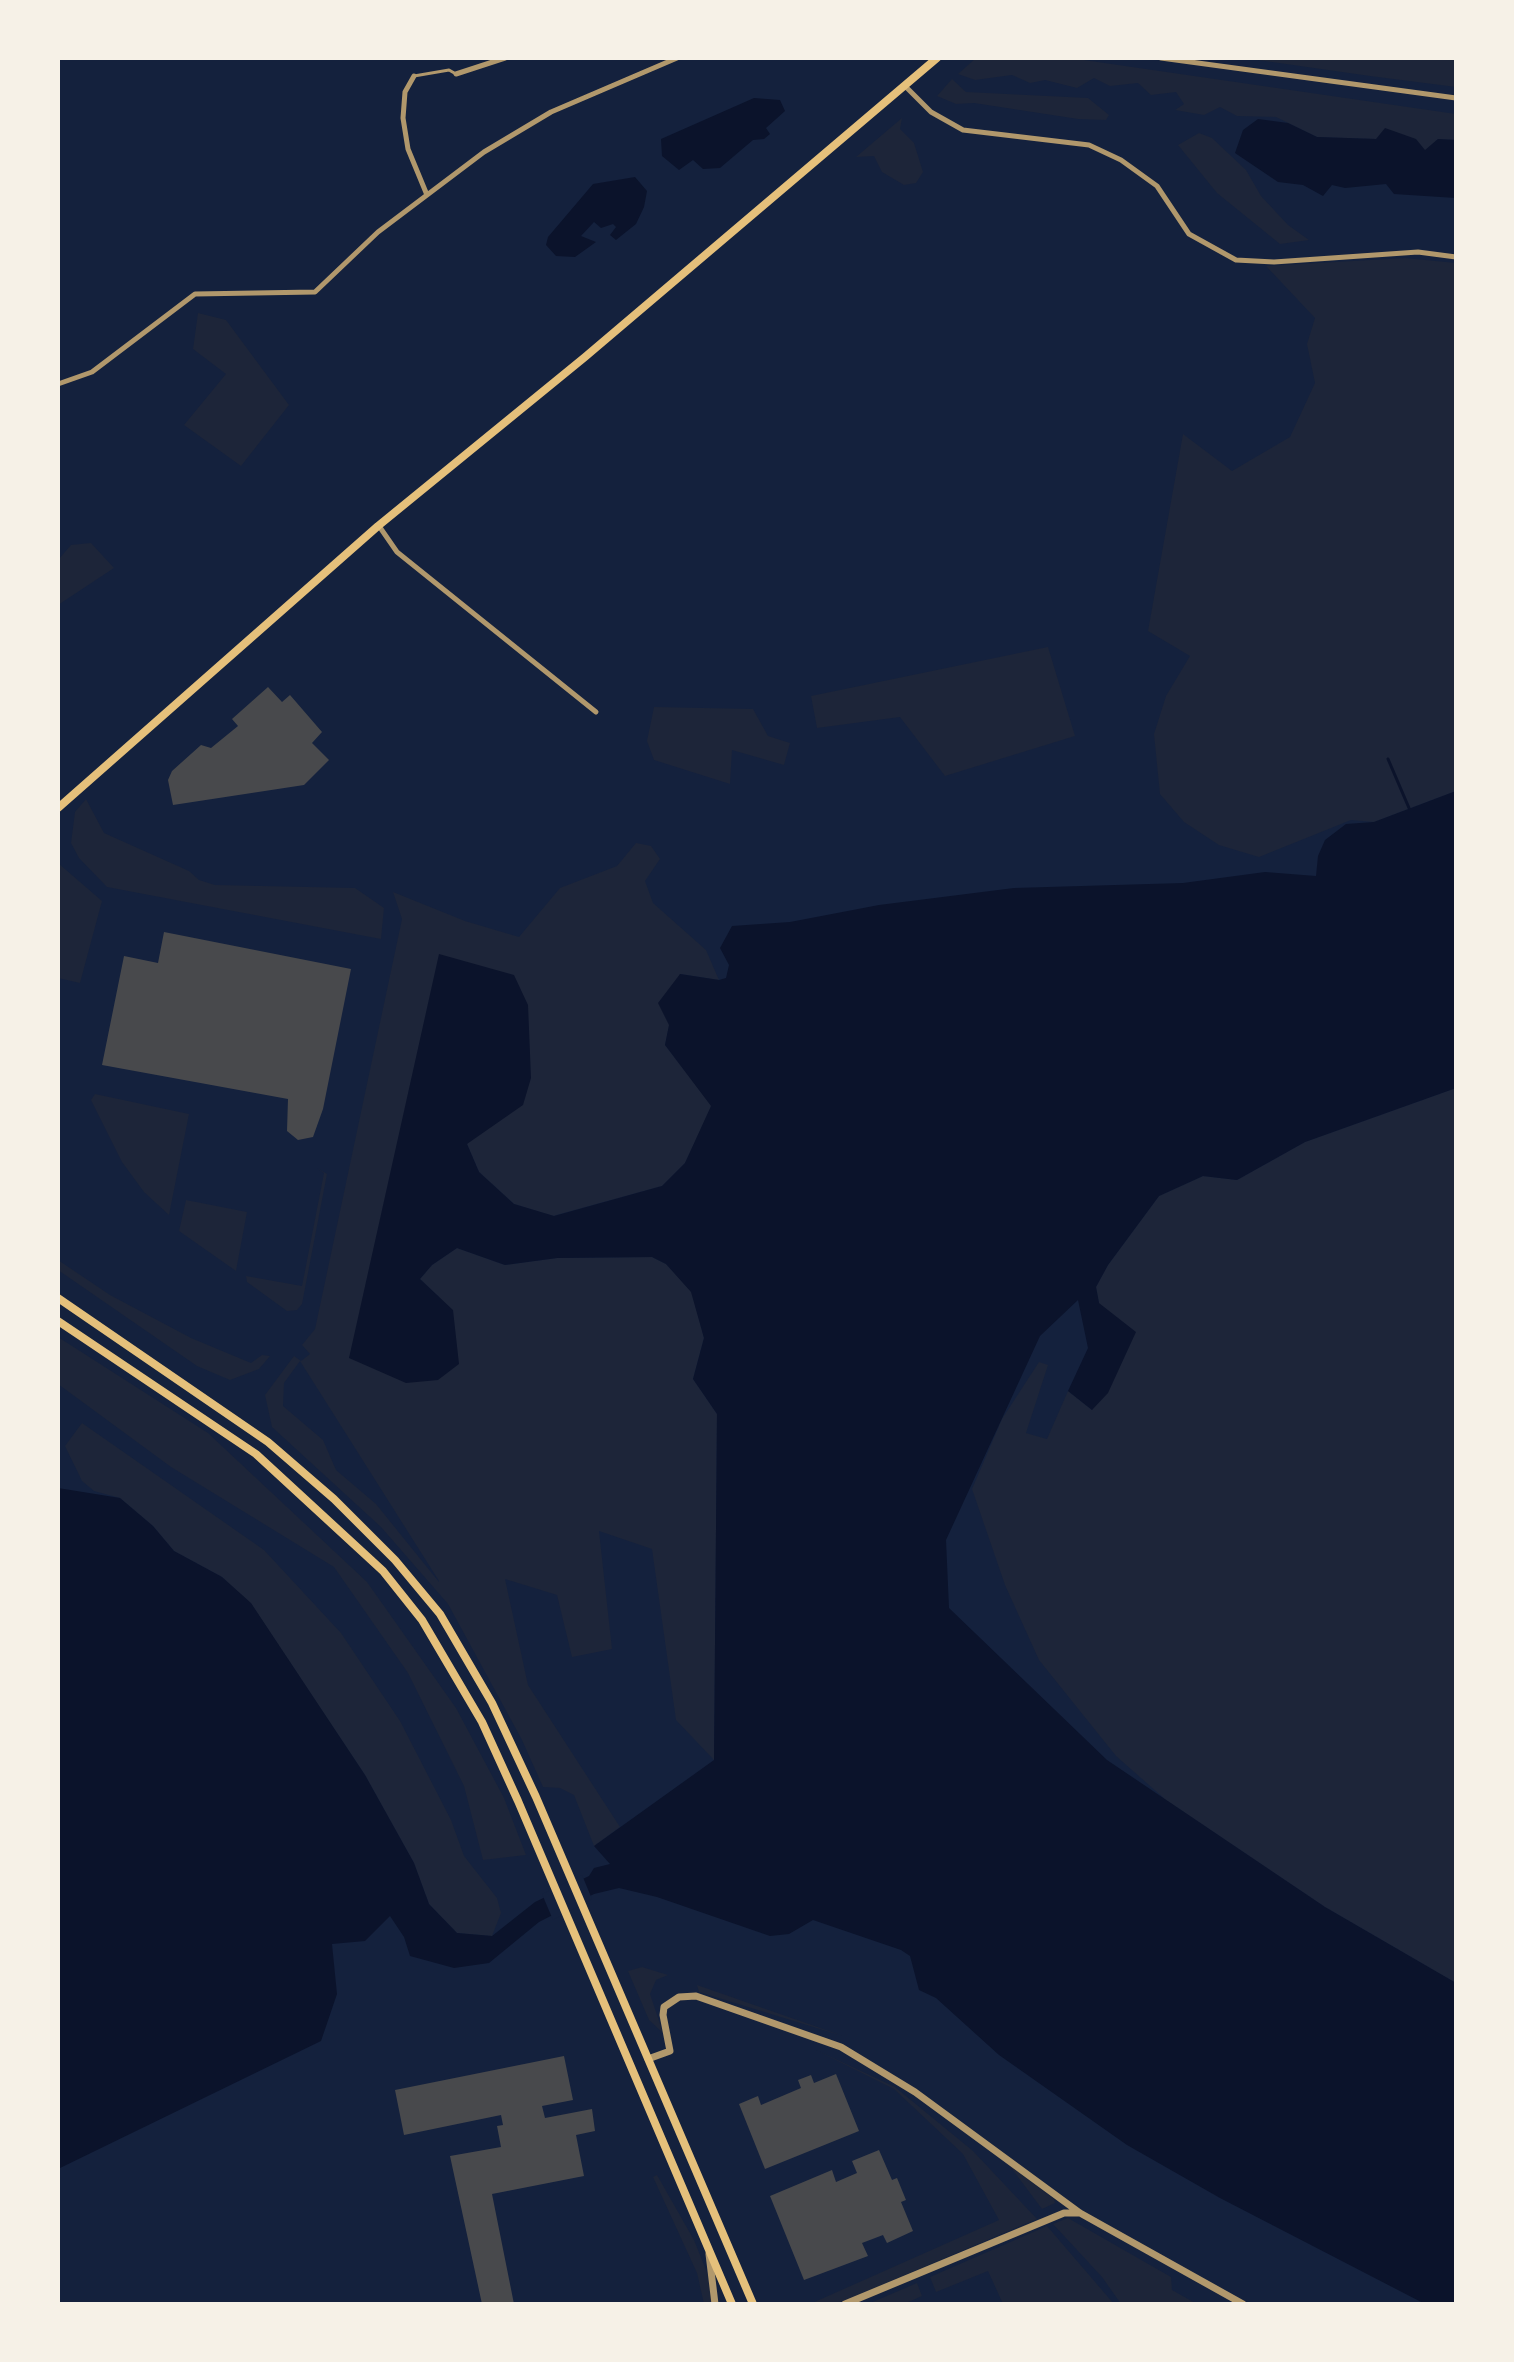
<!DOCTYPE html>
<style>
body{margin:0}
#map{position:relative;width:1514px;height:2362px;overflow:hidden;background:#14213d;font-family:"Work Sans",sans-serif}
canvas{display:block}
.frame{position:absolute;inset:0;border:60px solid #f6f1e7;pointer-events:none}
</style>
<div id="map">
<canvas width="1514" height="2362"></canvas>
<div class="frame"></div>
</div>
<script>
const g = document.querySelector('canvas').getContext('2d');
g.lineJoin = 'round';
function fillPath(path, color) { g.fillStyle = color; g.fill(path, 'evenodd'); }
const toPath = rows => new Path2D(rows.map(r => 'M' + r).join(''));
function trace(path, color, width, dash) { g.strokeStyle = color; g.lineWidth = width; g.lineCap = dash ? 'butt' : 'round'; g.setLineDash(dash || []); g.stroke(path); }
const green = toPath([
 [976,58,1070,58,1456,114,1456,140,1438,139,1425,151,1376,139,1317,137,1276,117,1237,116,1220,107,1204,115,1175,110,1184,104,1176,92,1151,95,1138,83,1110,86,1094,78,1077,88,1045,80,1030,83,1012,75,975,80,958,74],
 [1244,58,1456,58,1456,87,1370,76],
 [952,79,966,92,1088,98,1109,115,1106,120,1078,119,974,103,956,104,937,96],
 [902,118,900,129,914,143,923,172,916,183,904,185,882,172,874,156,856,157],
 [1199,133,1212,138,1246,170,1261,196,1288,225,1309,240,1280,244,1217,193,1178,145],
 [1405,258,1456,263,1456,791,1374,822,1351,820,1259,857,1219,845,1184,822,1160,794,1154,734,1166,696,1190,656,1148,631,1183,434,1232,471,1290,437,1315,383,1307,344,1315,318,1266,266],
 [198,313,226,320,289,405,241,466,184,425,226,374,193,349],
 [91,543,114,568,58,605,58,560,71,545],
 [1048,647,1075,736,945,776,900,717,817,728,811,696],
 [654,707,753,709,768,736,790,743,784,765,732,750,730,784,654,760,647,741],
 [86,799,104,833,189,871,199,880,215,885,355,888,384,908,381,939,107,887,79,858,71,843,75,812],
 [636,843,651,846,660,859,645,881,653,903,706,950,719,980,680,974,665,1045,712,1106,685,1163,662,1186,553,1216,514,1204,479,1172,467,1144,528,1005,349,1358,439,1297,420,1279,432,1265,457,1248,505,1265,557,1258,652,1257,666,1264,692,1292,704,1338,693,1379,717,1414,714,1760,676,1720,652,1549,599,1531,612,1649,572,1657,557,1595,505,1579,528,1685,620,1827,594,1846,574,1795,560,1788,543,1787,522,1740,448,1604,381,1527,272,1427,265,1395,294,1356,301,1361,310,1354,302,1345,315,1329,402,919,393,892,465,921,519,937,560,888,617,866],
 [300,1361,439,1581,439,1582,376,1504,336,1470,323,1440,283,1406,284,1383],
 [58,863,102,901,80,983,58,978],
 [1456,1088,1456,1983,1325,1907,1166,1800,1116,1756,1039,1660,1005,1585,972,1489,1002,1419,1039,1362,1048,1365,1026,1433,1047,1439,1068,1391,1092,1410,1099,1303,1096,1287,1108,1265,1159,1196,1203,1176,1237,1180,1305,1142],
 [95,1094,189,1114,169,1215,144,1192,122,1162,91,1100],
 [317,1168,327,1174,302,1304,297,1310,287,1311,247,1282,246,1276,302,1286,324,1173],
 [186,1200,247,1212,236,1271,179,1231],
 [58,1260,110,1295,191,1338,251,1363,262,1355,270,1356,259,1369,230,1380,197,1366,58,1270],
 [58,1337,208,1433,367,1582,456,1708,504,1798,526,1855,483,1860,464,1786,408,1673,334,1567,171,1467,58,1384],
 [82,1423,264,1550,341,1633,400,1721,451,1820,464,1856,497,1898,501,1913,492,1936,457,1933,429,1904,414,1863,365,1775,251,1604,222,1577,174,1551,153,1526,120,1498,94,1491,82,1481,65,1446],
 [642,1967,668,1975,656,1980,650,1994,663,2033,649,2020,628,1971],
 [697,1985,843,2036,699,1992],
 [816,2050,895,2087,973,2151,1037,2219,836,2304,810,2304,999,2220,963,2154,894,2089],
 [1009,2165,1054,2199,1055,2203,1042,2209],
 [657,2175,694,2240,708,2275,712,2304,704,2304,697,2273,653,2177],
 [1068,2218,1171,2277,1172,2290,1197,2304,1121,2304,1102,2277,1053,2224],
 [1047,2226,1114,2304,1003,2304,988,2271,936,2292,930,2277],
 [917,2283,922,2296,904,2304,868,2304]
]);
const water = toPath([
 [754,98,780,100,785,111,766,128,770,134,764,139,753,140,720,168,703,169,693,160,679,170,662,156,661,139],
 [1258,119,1288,123,1317,137,1376,139,1385,128,1416,139,1425,150,1438,139,1456,140,1456,198,1394,194,1386,184,1345,188,1332,185,1323,196,1303,185,1278,182,1235,153,1243,130],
 [635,177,647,191,644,207,636,224,616,240,610,235,616,227,613,224,601,228,594,222,581,236,596,242,575,257,556,256,546,245,548,237,593,184],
 [1456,791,1456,1088,1305,1142,1237,1180,1203,1176,1159,1196,1108,1265,1096,1287,1099,1303,1136,1332,1108,1393,1092,1410,1068,1391,1088,1348,1078,1300,1040,1336,946,1540,949,1608,1107,1760,1325,1907,1456,1983,1456,2304,1425,2304,1220,2198,1127,2145,999,2055,936,1998,919,1990,910,1956,901,1950,813,1920,789,1934,770,1936,657,1897,619,1888,594,1894,539,1922,489,1963,454,1968,410,1956,404,1937,390,1916,365,1941,332,1944,337,1994,321,2041,58,2169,58,1488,120,1498,153,1526,174,1551,222,1577,251,1603,365,1775,414,1863,429,1904,457,1933,492,1936,535,1902,589,1876,594,1868,610,1864,594,1846,714,1760,717,1414,693,1379,704,1338,691,1292,666,1264,652,1257,557,1258,505,1265,457,1248,432,1265,420,1279,453,1310,459,1364,438,1380,406,1383,349,1358,439,954,514,975,528,1005,531,1078,523,1105,467,1144,479,1172,514,1204,554,1216,662,1186,685,1163,711,1106,665,1045,669,1025,658,1003,680,974,719,980,726,978,729,965,720,948,732,926,790,922,879,905,1014,888,1183,883,1265,872,1316,876,1318,856,1325,840,1346,824,1374,822]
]);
const pier = toPath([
 [582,1875,592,1899,553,1920,542,1894]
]);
const stream = toPath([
 [1388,759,1409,808]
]);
const building = toPath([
 [268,687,282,702,290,695,322,732,312,743,329,760,304,785,173,805,168,780,172,771,201,745,211,748,238,726,232,719],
 [164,932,351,969,323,1109,313,1137,298,1140,287,1131,288,1099,102,1065,124,956,158,963],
 [564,2056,573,2100,542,2106,545,2118,592,2109,595,2131,576,2135,584,2176,492,2194,514,2304,482,2304,450,2156,501,2147,497,2126,503,2125,501,2115,404,2135,395,2090],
 [836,2074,859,2131,765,2169,739,2104,758,2096,761,2105,801,2088,798,2080,811,2075,814,2083],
 [879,2150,892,2180,897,2178,906,2200,901,2202,913,2231,887,2243,883,2235,862,2243,868,2256,804,2280,770,2196,832,2170,836,2182,857,2173,852,2161]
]);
const service = toPath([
 [414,76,449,70,456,74]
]);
const minor = toPath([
 [1161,58,1456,98],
 [456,74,505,58],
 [414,76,405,92,403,118,408,149,427,195],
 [905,86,931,112,963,130,1089,145,1121,160,1157,186,1189,234,1236,260,1274,262,1418,252,1456,257],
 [58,384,92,372,195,294,315,292,378,232,484,152,551,112,677,58],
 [379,526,397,552,596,712]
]);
const tertiary = toPath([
 [648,2059,670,2051,663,2015,664,2007,679,1997,696,1996,841,2047,915,2092,1080,2213,1243,2304],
 [709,2254,715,2304],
 [845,2304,1064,2213,1080,2213]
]);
const secondary = toPath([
 [58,808,378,526,585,357,937,58]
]);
const primary = toPath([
 [58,1298,268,1442,334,1499,395,1560,440,1614,492,1703,536,1797,753,2304],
 [58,1321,256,1454,383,1571,422,1620,482,1722,518,1801,732,2304]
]);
fillPath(green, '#1d2539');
fillPath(water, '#0b132b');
fillPath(pier, '#14213d');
trace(stream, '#0b132b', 3);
fillPath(building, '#48494c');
trace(service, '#b1986c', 3);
trace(minor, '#b1986c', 5);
trace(tertiary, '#b1986c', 7);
trace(secondary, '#e5c07b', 8);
trace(primary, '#e5c07b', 8);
</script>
